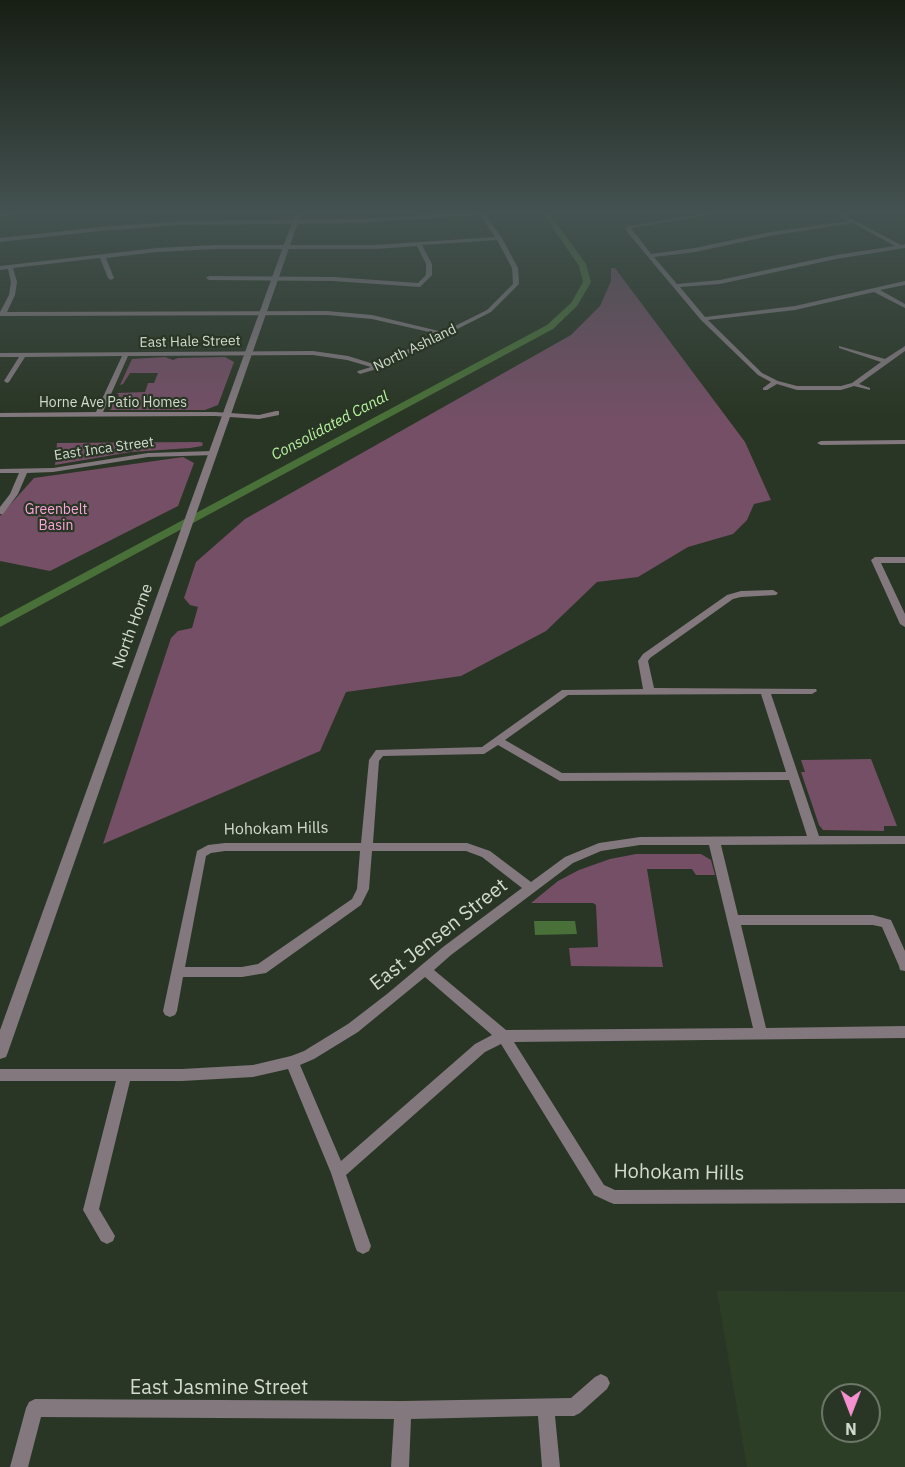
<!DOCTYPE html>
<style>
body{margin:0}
#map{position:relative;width:905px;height:1467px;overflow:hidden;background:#2a3625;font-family:"IBM Plex Sans",sans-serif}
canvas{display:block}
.north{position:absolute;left:821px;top:1383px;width:60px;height:60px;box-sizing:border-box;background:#2a3625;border:2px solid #6e7869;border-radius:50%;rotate:180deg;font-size:16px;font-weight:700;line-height:24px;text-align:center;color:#d3dbd0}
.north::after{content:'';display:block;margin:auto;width:21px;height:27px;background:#f590d1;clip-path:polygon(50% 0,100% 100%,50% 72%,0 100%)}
</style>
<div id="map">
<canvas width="905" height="1467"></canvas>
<div class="north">N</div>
</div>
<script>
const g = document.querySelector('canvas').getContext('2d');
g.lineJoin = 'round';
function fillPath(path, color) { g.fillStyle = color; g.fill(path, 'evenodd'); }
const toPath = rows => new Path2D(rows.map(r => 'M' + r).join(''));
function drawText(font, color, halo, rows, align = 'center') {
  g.font = font + ' "IBM Plex Sans",sans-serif'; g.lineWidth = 4.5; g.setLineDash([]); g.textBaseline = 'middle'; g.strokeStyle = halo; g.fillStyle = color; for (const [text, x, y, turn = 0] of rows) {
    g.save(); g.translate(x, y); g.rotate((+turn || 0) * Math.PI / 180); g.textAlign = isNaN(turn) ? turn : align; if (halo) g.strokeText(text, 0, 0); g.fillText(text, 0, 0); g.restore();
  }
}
const built = toPath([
 [717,1291,905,1292,905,1467,747,1467],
 [833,1395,869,1395,869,1431,833,1431]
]);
const green = toPath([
 [611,268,615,268,745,442,771,500,754,504,747,520,733,534,688,547,638,577,597,582,546,631,461,676,346,692,320,751,103,844,171,638,178,631,192,628,198,607,190,605,184,598,196,562,245,519,571,335,600,306,611,281],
 [165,357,173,360,178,358,225,357,234,362,218,405,205,410,110,410,114,398,118,398,119,395,117,393,145,392,148,383,154,383,158,373,130,373,123,384,120,385,132,359],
 [200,442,203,443,202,446,190,448,131,452,55,465,57,443],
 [183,457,194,463,178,506,50,571,0,561,0,516,34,478],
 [871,759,897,826,884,826,884,831,823,830,819,825,801,772,805,772,801,760],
 [636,854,701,854,711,860,715,875,696,875,692,869,647,869,663,967,571,966,569,948,598,947,596,905,593,903,531,903,558,881,579,870,610,859]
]);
const water = toPath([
 [534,921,575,921,577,934,535,935]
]);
const canal = toPath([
 [541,211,548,211,586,264,591,282,577,306,553,329,0,627,0,618,547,325,571,303,583,282,579,266,541,211]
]);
const minor = toPath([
 [17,211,33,211,0,217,0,213,17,211],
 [483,211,502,238,518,268,519,284,491,312,380,368,360,374,357,372,358,371,371,367,347,360,313,355,128,356,103,412,215,412,259,415,276,411,279,411,279,415,259,419,215,416,0,417,0,413,96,412,122,356,25,357,9,382,7,383,4,381,19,357,0,357,0,353,313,351,348,356,377,365,438,334,372,319,327,315,0,316,0,312,9,295,11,282,8,269,0,270,0,266,157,248,216,245,375,245,495,237,480,215,357,223,179,225,100,231,0,242,0,238,100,227,179,221,357,219,483,211],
 [497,240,512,268,513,284,487,310,443,332,372,315,327,311,7,312,15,295,17,282,13,268,100,258,108,278,111,280,114,278,106,258,157,252,216,249,375,249,417,246,426,264,426,275,418,283,333,277,209,276,206,278,209,280,333,281,420,287,432,275,432,264,422,245,497,240],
 [718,211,732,211,631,228,651,254,695,248,770,232,848,221,831,211,837,211,901,245,905,244,905,248,836,259,720,284,680,287,705,317,795,306,905,281,905,285,880,290,905,304,905,308,874,292,795,310,708,320,762,373,778,381,797,386,841,386,852,383,881,362,839,348,839,346,885,359,905,346,905,351,859,384,870,388,870,390,854,386,841,390,797,390,777,384,767,390,763,390,763,388,771,382,758,375,701,320,627,232,625,227,718,211],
 [853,223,895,246,836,255,720,280,677,284,654,257,695,252,770,236,853,223],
 [905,440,905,444,821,445,817,443,821,441,905,440],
 [212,451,215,451,215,455,148,457,53,472,27,473,18,494,3,514,0,514,0,507,10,494,19,473,0,473,0,469,53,468,148,453,212,451],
 [875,557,905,557,905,563,881,563,905,614,905,627,900,624,871,560,875,557],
 [773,590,778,593,776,595,741,597,733,599,650,658,648,661,654,688,816,689,817,691,812,694,771,694,819,836,905,836,905,844,721,845,738,915,873,915,891,920,905,951,905,971,900,970,899,966,882,927,873,925,741,925,766,1028,905,1026,905,1038,514,1042,604,1185,615,1190,905,1189,905,1203,614,1204,609,1202,594,1195,501,1044,485,1052,346,1175,371,1246,369,1251,363,1254,357,1251,355,1246,331,1173,288,1069,253,1077,182,1081,130,1081,99,1209,115,1236,113,1241,107,1244,101,1241,83,1210,116,1081,0,1081,0,1069,182,1069,253,1065,291,1056,304,1051,348,1024,387,994,443,947,522,888,482,857,466,851,372,851,369,889,361,905,266,973,242,977,183,977,177,1011,175,1015,170,1017,165,1015,163,1011,197,851,208,845,225,843,361,843,369,760,376,750,482,747,562,690,643,689,638,661,643,654,727,595,741,591,773,590],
 [761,694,786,772,562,773,505,740,568,695,761,694],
 [498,745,560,781,789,780,807,836,640,837,599,843,565,857,531,882,490,851,467,843,373,843,379,761,383,756,484,754,498,745],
 [640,845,709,845,753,1028,506,1030,434,970,451,955,573,863,601,851,640,845],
 [225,851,360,851,357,889,352,899,258,964,242,967,185,967,206,856,211,853,225,851],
 [425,977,492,1035,475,1044,341,1161,300,1065,314,1059,358,1032,425,977],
 [601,1374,607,1377,610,1383,607,1389,580,1413,574,1416,555,1416,560,1467,542,1467,538,1416,411,1419,409,1467,391,1467,394,1419,41,1417,28,1467,10,1467,26,1408,29,1402,35,1399,403,1401,571,1398,595,1377,601,1374]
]);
const tertiary = toPath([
 [296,211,302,211,8,1052,6,1057,0,1059,0,1030,296,211]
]);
const farStreetnames = [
 ["East Hale Street",190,342,-1],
 ["North Ashland",415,348,-26],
 ["Horne Ave Patio Homes",113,403],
 ["East Inca Street",104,449,-8]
];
const farParknames = [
 ["Greenbelt",56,510],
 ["Basin",56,526]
];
const farWaternames = [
 ["Consolidated Canal",330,426,-28]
];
const streetNames = [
 ["North Horne",133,626,-70],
 ["Hohokam Hills",276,829,-1]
];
const nearStreetnames = [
 ["East Jensen Street",439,935,-38],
 ["Hohokam Hills",679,1173,1],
 ["East Jasmine Street",219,1388]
];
fillPath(built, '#2d3e27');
fillPath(green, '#744f66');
fillPath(water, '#497038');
fillPath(canal, '#497038');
fillPath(minor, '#82787e');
fillPath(tertiary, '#82787e');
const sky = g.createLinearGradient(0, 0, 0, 417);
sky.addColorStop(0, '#171e14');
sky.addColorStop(0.51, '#445251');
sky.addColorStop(1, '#44525100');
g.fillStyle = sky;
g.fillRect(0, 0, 905, 417);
drawText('14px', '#d3dbd0', '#2a3625', farStreetnames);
drawText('14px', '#fda5dc', '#2a3625', farParknames);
drawText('italic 15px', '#b7f2a0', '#2a3625', farWaternames);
drawText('16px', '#d3dbd0', '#2a3625', streetNames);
drawText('20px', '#d3dbd0', '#2a3625', nearStreetnames);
</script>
